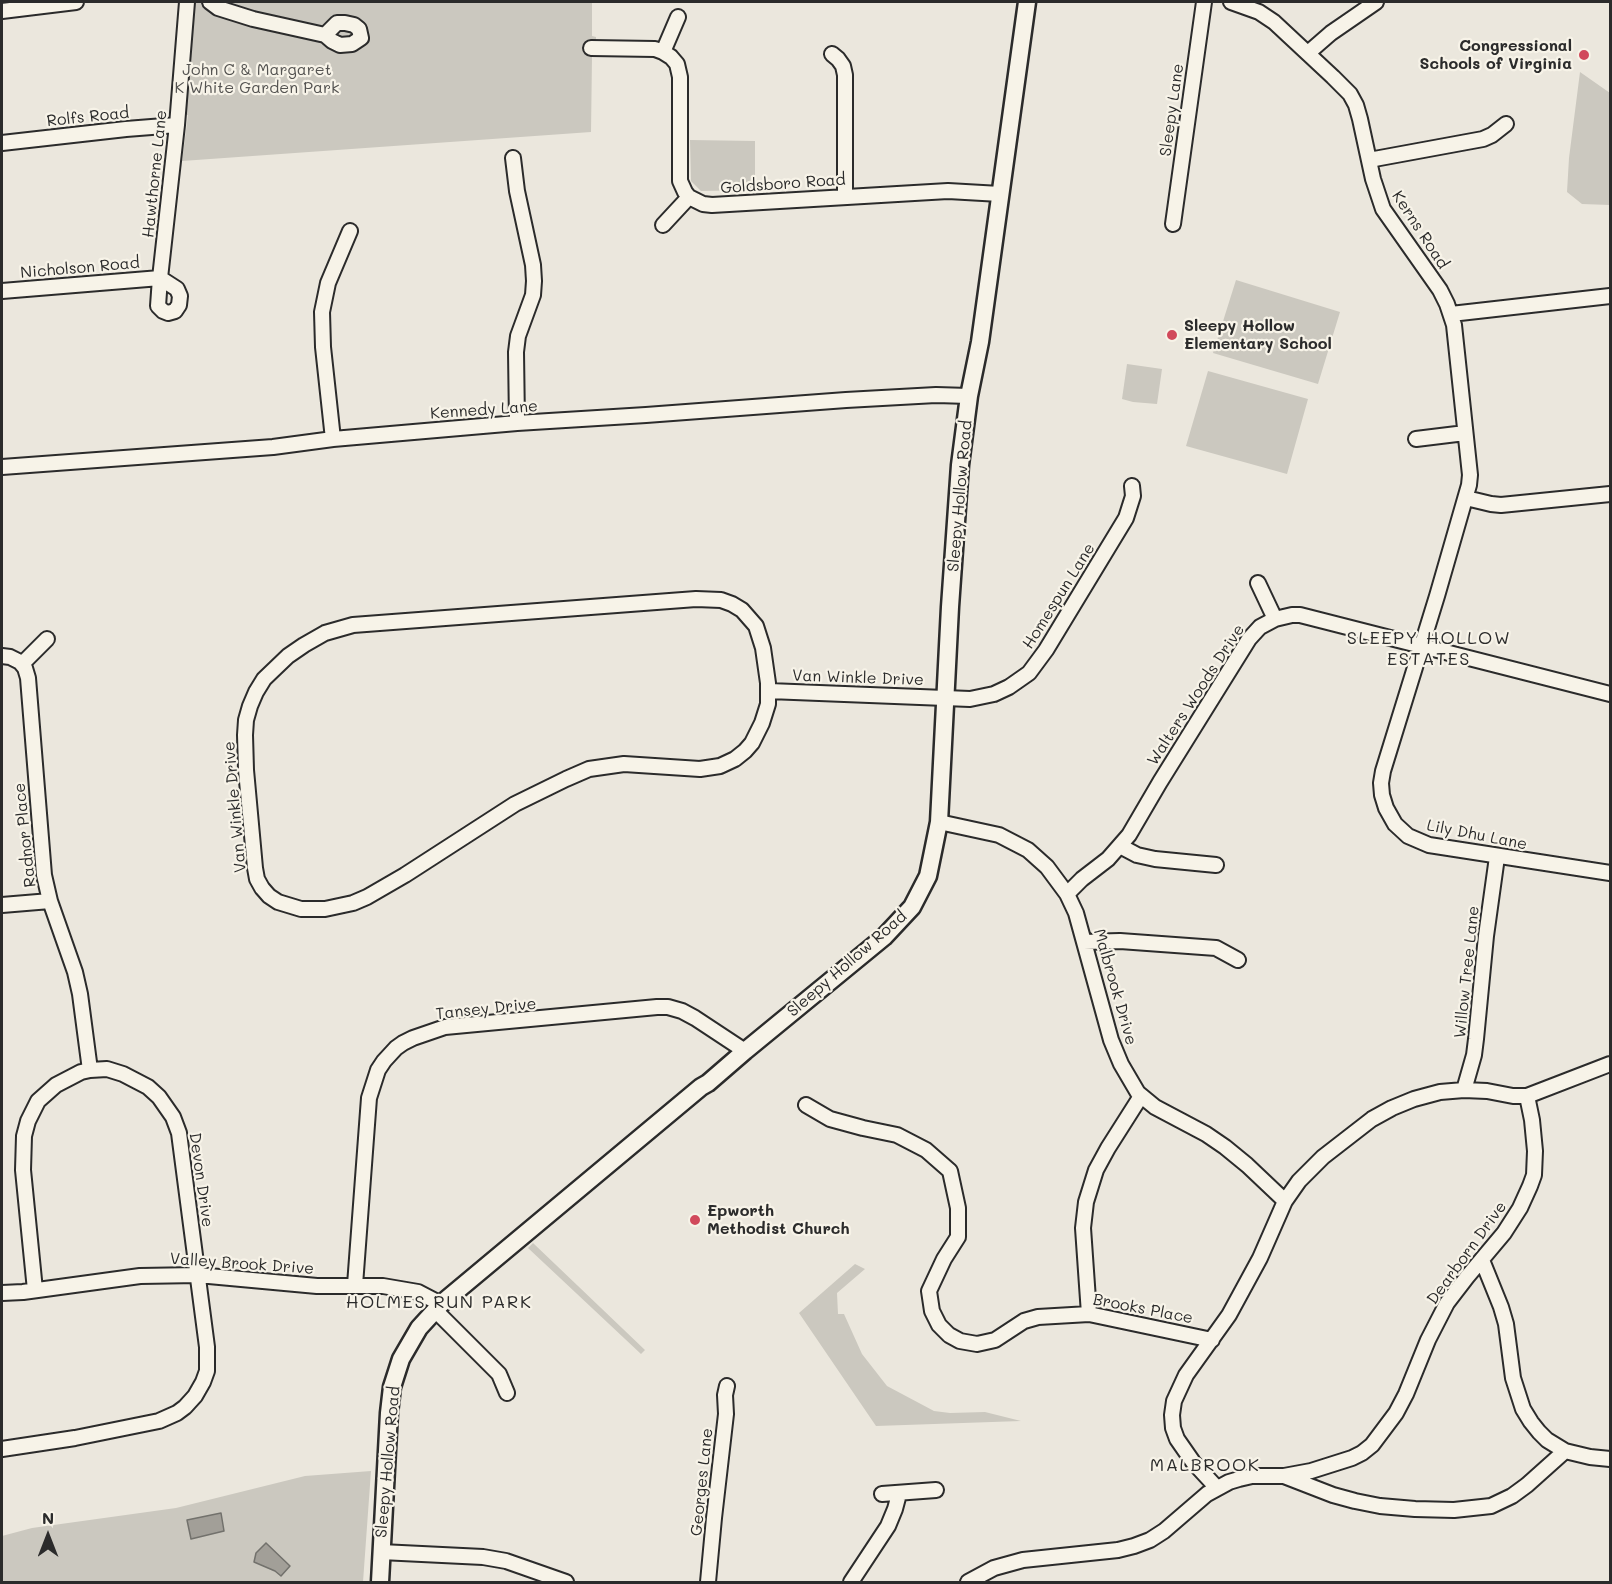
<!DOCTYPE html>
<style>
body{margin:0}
#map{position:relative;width:1612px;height:1584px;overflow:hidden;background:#ebe7dd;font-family:Mali,sans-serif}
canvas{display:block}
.frame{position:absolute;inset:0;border:3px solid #2b2b2b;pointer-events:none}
.north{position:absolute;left:18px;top:1506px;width:60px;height:60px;-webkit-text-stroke:4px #f7f3e8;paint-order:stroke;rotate:0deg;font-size:16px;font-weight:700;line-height:24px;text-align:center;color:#2b2b2b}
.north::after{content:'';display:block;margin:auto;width:21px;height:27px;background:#2b2b2b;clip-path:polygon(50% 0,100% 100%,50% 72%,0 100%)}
</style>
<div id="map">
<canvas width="1612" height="1584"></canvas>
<div class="frame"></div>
<div class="north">N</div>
</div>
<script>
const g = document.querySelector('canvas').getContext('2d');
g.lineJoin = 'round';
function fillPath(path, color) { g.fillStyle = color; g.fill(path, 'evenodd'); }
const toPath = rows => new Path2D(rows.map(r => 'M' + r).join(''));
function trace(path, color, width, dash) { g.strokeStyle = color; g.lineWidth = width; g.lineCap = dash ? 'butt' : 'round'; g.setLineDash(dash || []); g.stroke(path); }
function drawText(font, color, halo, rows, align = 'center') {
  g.font = font + ' Mali,sans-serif'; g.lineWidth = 4.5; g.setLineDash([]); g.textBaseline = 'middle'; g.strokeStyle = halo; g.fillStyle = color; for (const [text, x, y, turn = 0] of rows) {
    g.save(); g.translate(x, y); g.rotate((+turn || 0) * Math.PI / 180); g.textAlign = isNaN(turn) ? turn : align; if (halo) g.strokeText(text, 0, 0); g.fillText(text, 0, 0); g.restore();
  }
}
const green = toPath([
 [189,2,592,2,592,36,596,37,596,57,592,57,591,132,182,161,188,115,174,116],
 [1580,72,1610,93,1610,205,1582,204,1567,192,1569,158],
 [690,140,755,141,755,190,701,191,691,181],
 [1236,280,1340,312,1318,384,1213,353],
 [1127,364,1162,369,1157,404,1133,402,1122,399],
 [1208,371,1308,399,1287,474,1186,446],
 [533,1243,645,1350,641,1354,528,1248],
 [855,1264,865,1269,837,1293,838,1314,844,1314,862,1354,887,1386,934,1411,950,1413,985,1412,1021,1421,876,1426,799,1313],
 [371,1471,363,1582,2,1582,2,1536,32,1528,176,1508,305,1476]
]);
const water = toPath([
 [221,1513,224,1531,191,1539,187,1520,221,1513],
 [266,1543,290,1566,281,1576,275,1571,254,1562,256,1553,266,1543]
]);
const minor = toPath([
 [210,2,218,8,253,19,325,35,332,41,340,45,352,44,361,38,359,29,354,25,345,23,337,23,325,35],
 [1231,2,1259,12,1274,22,1333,77,1350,94,1356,105,1360,119,1373,179,1383,209,1440,290,1447,304,1454,325,1470,475,1469,485,1437,596,1383,771,1381,783,1382,795,1386,808,1395,824,1408,836,1429,845,1610,873],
 [2,11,76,2],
 [591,48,655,49,663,52,671,57,677,64,680,77,680,181,685,192,689,197,703,204,712,205,948,191,1000,194],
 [663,52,678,17],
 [1308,53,1331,33,1376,2],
 [832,54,838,59,843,66,845,75,845,197],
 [2,143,126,129,177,125],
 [513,158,517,191,533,265,534,281,533,295,518,336,516,352,517,423],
 [1369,160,1483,139,1492,135,1506,124],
 [1173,224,1204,2],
 [663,225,689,197],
 [160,278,177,289,180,296,179,305,175,311,168,313,163,311,158,306,160,278,177,125,187,2],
 [2,291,160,278],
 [1451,314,1610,296],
 [333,439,323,347,322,312,328,283,350,231],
 [1416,439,1465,433],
 [2,467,273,447,333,439,517,423,646,415,846,400,936,395,969,396],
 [1466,498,1491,504,1501,505,1610,494],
 [1258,583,1275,619],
 [696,599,721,600,732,604,742,610,756,626,763,648,768,683,768,704,762,723,752,743,745,751,735,759,720,766,700,769,624,764,589,769,566,779,515,804,405,875,367,897,353,903,325,909,301,909,278,902,269,896,262,888,257,879,255,868,246,770,245,735,246,720,250,706,256,692,264,679,288,656,304,645,325,633,353,625,696,599],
 [2,656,10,657,20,662,25,668,28,678,44,875,50,901,75,972,80,994,90,1070],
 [22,664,47,639],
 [769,691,970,699,994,694,1009,687,1029,673,1046,650,1126,518,1133,496,1132,486],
 [939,822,999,835,1028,850,1047,867,1067,894,1076,913,1111,1040,1121,1064,1138,1093,1155,1107,1206,1134,1225,1147,1247,1165,1285,1201],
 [1120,846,1137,855,1155,859,1216,865],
 [1067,894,1082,879,1108,859,1129,835,1160,782,1249,639,1260,627,1275,619,1292,615,1300,615,1610,694],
 [2,905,50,901],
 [1084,942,1120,941,1216,948,1238,960],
 [1464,1090,1474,1055,1476,1039,1486,936,1497,857],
 [806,1105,830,1119,863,1128,897,1135,926,1150,950,1171,958,1208,958,1237,944,1259,929,1291,932,1311,939,1325,949,1335,960,1341,977,1344,995,1340,1024,1321,1038,1317,1089,1314,1212,1340],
 [1482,1260,1501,1307,1506,1324,1513,1378,1523,1409,1531,1422,1539,1432,1547,1440,1565,1451],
 [355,1285,369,1098,378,1070,384,1061,396,1048,403,1043,413,1038,445,1027,657,1007,668,1007,682,1011,695,1018,745,1051],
 [2,1293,23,1292,140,1276,198,1275,317,1286,383,1286,418,1292,441,1304],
 [435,1310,499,1374,507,1393],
 [1089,1314,1083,1228,1086,1202,1096,1170,1108,1148,1141,1096],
 [2,1449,75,1438,159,1421,177,1413,185,1407,195,1396,203,1382,207,1371,207,1347,179,1133,173,1117,159,1097,148,1087,123,1074,107,1069,90,1070,81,1072,56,1085,38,1101,28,1121,24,1136,23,1170,35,1290],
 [1284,1476,1333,1495,1355,1501,1380,1506,1415,1509,1454,1510,1491,1506,1512,1496,1527,1485,1565,1451,1590,1457,1610,1459],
 [1217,1488,1193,1462,1177,1439,1173,1428,1172,1415,1174,1401,1186,1375,1229,1315,1260,1258,1285,1201,1299,1181,1323,1157,1372,1119,1392,1108,1414,1099,1440,1092,1464,1090,1487,1091,1513,1096,1527,1096,1610,1064],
 [882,1494,936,1490],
 [381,1552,483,1557,506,1561,566,1582],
 [708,1582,714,1518,726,1414,725,1395,727,1386],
 [851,1582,888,1526,895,1509,899,1494],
 [968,1582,994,1568,1023,1560,1118,1550,1134,1546,1150,1540,1164,1531,1207,1494,1229,1482,1239,1479,1252,1476,1284,1476,1311,1471,1352,1458,1362,1453,1372,1445,1396,1413,1406,1394,1428,1340,1447,1303,1467,1277,1504,1233,1520,1208,1530,1186,1534,1175,1535,1151,1532,1120,1527,1096]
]);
const major = toPath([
 [380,1582,389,1413,392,1387,401,1359,419,1328,441,1304,701,1087,708,1083,745,1051,884,937,912,907,928,876,939,822,950,607,960,465,969,396,980,342,1027,2]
]);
const markers = [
 [1584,55,6,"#d1495b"],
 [1172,335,6,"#d1495b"],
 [695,1220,6,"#d1495b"]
];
const poiNames = [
 ["Congressional",1572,46,"right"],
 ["Schools of Virginia",1572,64,"right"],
 ["Sleepy Hollow",1184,326],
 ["Elementary School",1184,344],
 ["Epworth",707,1211],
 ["Methodist Church",707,1229]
];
const parkNames = [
 ["John C & Margaret",257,70],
 ["K White Garden Park",257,88]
];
const streetNames = [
 ["Sleepy Lane",1172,110,-82],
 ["Rolfs Road",88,117,-6],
 ["Hawthorne Lane",155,174,-84],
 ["Goldsboro Road",783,184,-4],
 ["Kerns Road",1420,230,57],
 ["Nicholson Road",80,268,-5],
 ["Kennedy Lane",484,410,-4],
 ["Sleepy Hollow Road",960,496,-85],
 ["Homespun Lane",1059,596,-58],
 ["Van Winkle Drive",858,678,2],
 ["Walters Woods Drive",1196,695,-57],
 ["Van Winkle Drive",235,807,-95],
 ["Radnor Place",25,835,-96],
 ["Lily Dhu Lane",1477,835,11],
 ["Sleepy Hollow Road",847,964,-41],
 ["Willow Tree Lane",1467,972,-84],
 ["Malbrook Drive",1115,987,74],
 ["Tansey Drive",486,1009,-6],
 ["Devon Drive",201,1180,82],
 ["Dearborn Drive",1467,1253,-54],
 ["Valley Brook Drive",242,1264,4],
 ["Brooks Place",1143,1309,11],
 ["Sleepy Hollow Road",388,1462,-85],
 ["Georges Lane",702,1482,-84]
];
const neighbourhoodNames = [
 ["SLEEPY HOLLOW",1429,638],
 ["ESTATES",1429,659],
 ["HOLMES RUN PARK",439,1302],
 ["MALBROOK",1205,1465]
];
fillPath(green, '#cbc8bf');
fillPath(water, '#a29f98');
trace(water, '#72716c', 1.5);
trace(minor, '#2b2b2b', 18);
trace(major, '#2b2b2b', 21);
trace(minor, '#f7f3e8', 14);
trace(major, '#f7f3e8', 16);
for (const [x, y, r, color] of markers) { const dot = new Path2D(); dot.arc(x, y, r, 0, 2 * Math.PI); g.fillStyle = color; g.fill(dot); trace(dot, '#f7f3e8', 2); }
drawText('bold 16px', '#2b2b2b', '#f7f3e8', poiNames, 'left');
drawText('16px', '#535250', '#f7f3e8', parkNames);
drawText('16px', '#2b2b2b', '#f7f3e8', streetNames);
g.letterSpacing = '1.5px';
drawText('18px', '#2b2b2b', '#f7f3e8', neighbourhoodNames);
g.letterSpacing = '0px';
</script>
